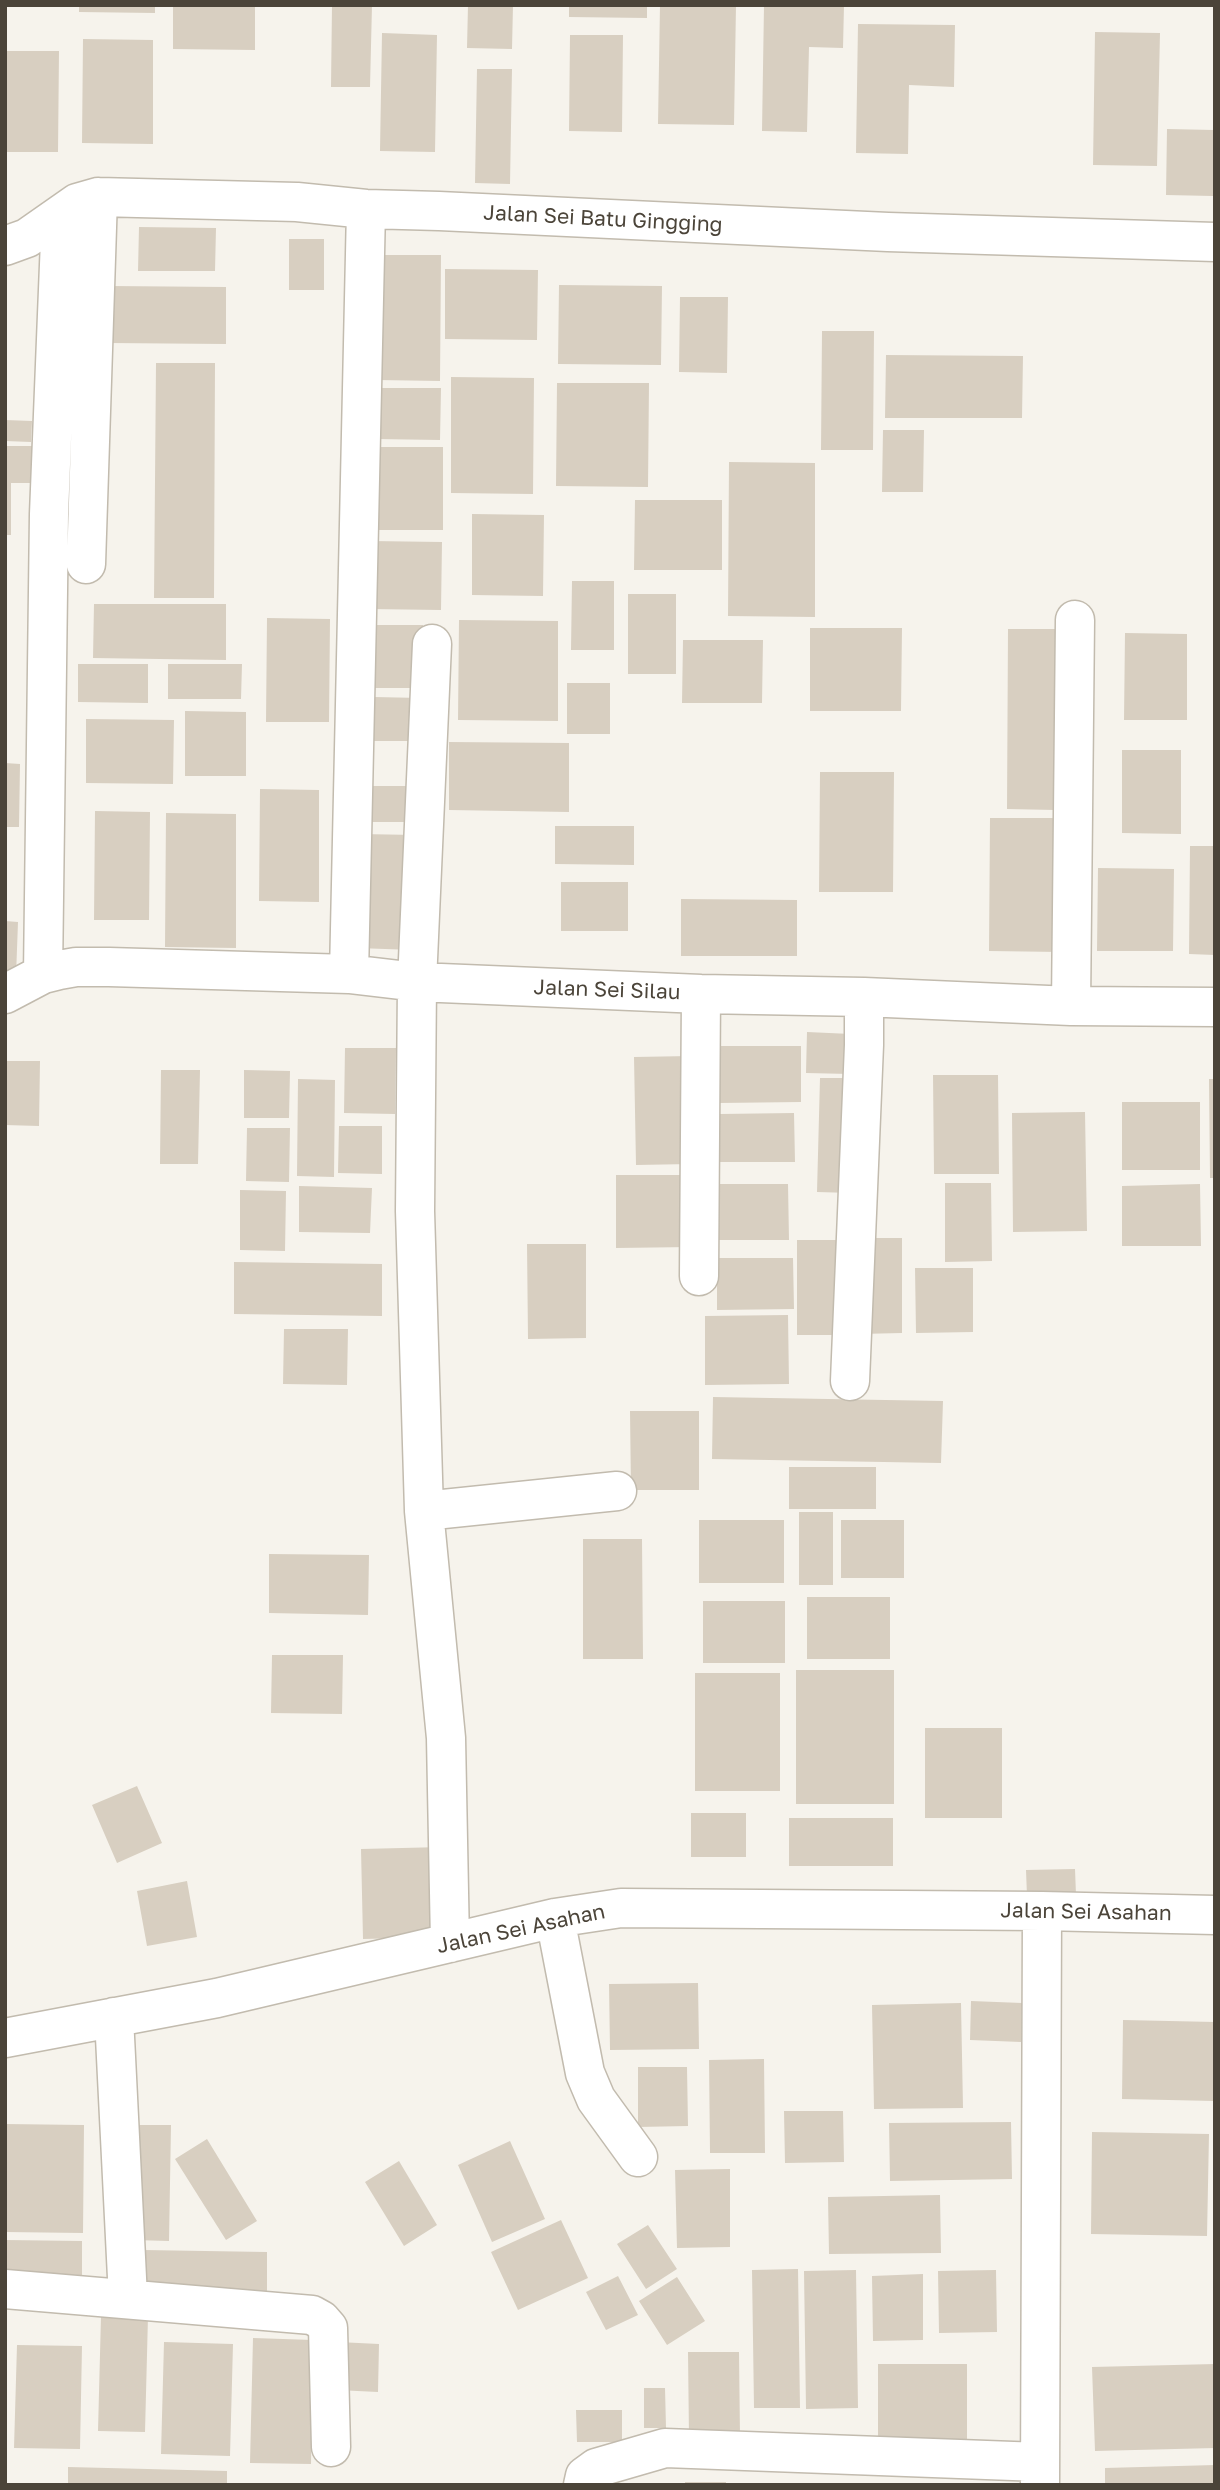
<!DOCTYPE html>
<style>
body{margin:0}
#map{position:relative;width:1220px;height:2490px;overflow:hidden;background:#f6f3ec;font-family:"Golos Text",sans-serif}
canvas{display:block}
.frame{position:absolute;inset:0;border:7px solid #4b4439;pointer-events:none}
</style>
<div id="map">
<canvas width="1220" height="2490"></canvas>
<div class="frame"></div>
</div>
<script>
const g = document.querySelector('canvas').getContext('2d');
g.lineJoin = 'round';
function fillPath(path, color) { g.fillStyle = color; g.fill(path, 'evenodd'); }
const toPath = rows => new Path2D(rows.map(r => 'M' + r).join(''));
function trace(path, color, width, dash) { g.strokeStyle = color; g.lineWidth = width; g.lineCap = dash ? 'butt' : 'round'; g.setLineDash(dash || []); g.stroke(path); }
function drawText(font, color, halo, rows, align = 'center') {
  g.font = font + ' "Golos Text",sans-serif'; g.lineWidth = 5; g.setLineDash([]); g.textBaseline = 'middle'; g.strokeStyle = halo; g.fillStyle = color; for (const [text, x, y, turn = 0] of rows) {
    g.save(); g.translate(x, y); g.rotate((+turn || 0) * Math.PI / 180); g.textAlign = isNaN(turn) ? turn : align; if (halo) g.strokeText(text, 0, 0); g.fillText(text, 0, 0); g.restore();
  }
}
const building = toPath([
 [79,5,155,5,155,13,79,12],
 [173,5,255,5,255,50,173,49],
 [332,5,372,5,370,87,331,87],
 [468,5,513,5,512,49,467,48],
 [569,5,647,5,647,18,569,17],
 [660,5,736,5,734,125,658,124],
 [764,5,844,5,843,48,809,47,807,132,762,131],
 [858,24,955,25,954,87,909,85,908,154,856,153],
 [1095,32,1160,33,1157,166,1093,165],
 [382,33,437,35,435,152,380,151],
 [570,35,623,35,622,132,569,131],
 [83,39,153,40,153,144,82,143],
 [5,51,59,51,58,152,5,152],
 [477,69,512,69,510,184,475,183],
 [1167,129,1214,130,1213,196,1166,195],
 [139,227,216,228,215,271,138,271],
 [289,239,324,239,324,290,289,290],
 [378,255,441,255,440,381,377,380],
 [445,269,538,270,537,340,445,339],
 [559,285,662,286,661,365,558,364],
 [109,286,226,287,226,344,109,343],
 [680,297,728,297,727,373,679,372],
 [822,331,874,331,873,450,821,450],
 [886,355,1023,356,1022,418,885,418],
 [156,363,215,363,214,598,154,598],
 [451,377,534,378,533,494,451,493],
 [557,383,649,383,648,487,556,486],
 [376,388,441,388,440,440,376,439],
 [5,420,32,421,31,442,5,441],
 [883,430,924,430,923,492,882,492],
 [5,446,43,446,43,483,11,483,11,535,5,535],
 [371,447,443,447,443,530,370,530],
 [729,462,815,463,815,617,728,616],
 [635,500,722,500,722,570,634,570],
 [472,514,544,515,543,596,472,595],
 [370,541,442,542,441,610,369,609],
 [572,581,614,581,614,650,571,650],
 [628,594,676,594,676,674,628,674],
 [94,604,226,604,226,660,93,658],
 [267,618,330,619,329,722,266,722],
 [459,620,558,621,558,721,458,720],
 [366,625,423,625,423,688,366,688],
 [810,628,902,628,901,711,810,711],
 [1008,629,1057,629,1055,810,1007,809],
 [1125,633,1187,634,1187,720,1124,720],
 [683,640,763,640,762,703,682,703],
 [78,664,148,664,148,703,78,702],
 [168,664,242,664,241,699,168,699],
 [567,683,610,683,610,734,567,734],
 [374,697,421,698,420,741,374,741],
 [185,711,246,712,246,776,185,776],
 [86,719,174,720,173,784,86,783],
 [449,742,569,743,569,812,449,810],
 [1122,750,1181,750,1181,834,1122,833],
 [5,763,20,764,19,827,5,827],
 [820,772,894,772,893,892,819,892],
 [363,786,415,786,415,822,363,822],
 [260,789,319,790,319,902,259,901],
 [95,811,150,812,149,920,94,920],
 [166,813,236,814,236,948,165,947],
 [990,818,1063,818,1061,952,989,951],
 [555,826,634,826,634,865,555,864],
 [360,834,416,835,413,950,357,948],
 [1190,846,1215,846,1215,955,1189,954],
 [1098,868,1174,869,1173,951,1097,951],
 [561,882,628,882,628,931,561,931],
 [681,899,797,900,797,956,681,956],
 [5,921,18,922,16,976,5,975],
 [807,1032,851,1034,850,1074,806,1073],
 [719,1046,801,1046,801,1102,719,1103],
 [345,1048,396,1048,395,1114,344,1113],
 [691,1056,691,1164,636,1165,634,1057],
 [5,1061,40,1061,39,1126,5,1125],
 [161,1070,200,1070,198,1164,160,1164],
 [244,1070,290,1071,289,1118,244,1118],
 [933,1075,998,1075,999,1174,934,1174],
 [820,1078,854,1078,852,1193,817,1192],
 [298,1079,335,1080,334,1177,297,1176],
 [1209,1079,1215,1079,1215,1178,1210,1178],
 [1122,1102,1200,1102,1200,1170,1122,1170],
 [1085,1112,1087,1231,1013,1232,1012,1113],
 [794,1113,795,1162,720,1162,720,1114],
 [339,1126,382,1126,382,1174,338,1173],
 [247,1128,290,1128,289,1182,246,1181],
 [616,1175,691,1175,691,1247,616,1248],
 [945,1183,991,1183,992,1261,945,1262],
 [707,1184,788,1184,789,1240,707,1240],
 [1200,1184,1201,1246,1122,1246,1122,1186],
 [299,1186,372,1188,370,1233,299,1232],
 [240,1190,286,1191,285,1251,240,1250],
 [860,1238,902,1238,902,1333,860,1334],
 [797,1240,842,1240,843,1335,797,1335],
 [527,1244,586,1244,586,1338,528,1339],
 [717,1258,793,1258,794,1309,717,1310],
 [234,1262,382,1264,382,1316,234,1314],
 [915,1268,973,1268,973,1332,916,1333],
 [788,1315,789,1384,705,1385,705,1316],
 [284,1329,348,1329,347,1385,283,1384],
 [713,1397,943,1401,941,1463,712,1459],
 [630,1411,699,1411,699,1490,631,1490],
 [789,1467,876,1467,876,1509,789,1509],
 [799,1512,833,1512,833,1585,799,1585],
 [699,1520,784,1520,784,1583,699,1583],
 [841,1520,904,1520,904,1578,841,1578],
 [583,1539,642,1539,643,1659,583,1659],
 [269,1554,369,1555,368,1615,269,1613],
 [807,1597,890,1597,890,1659,807,1659],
 [703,1601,785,1601,785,1663,703,1663],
 [272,1655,343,1655,342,1714,271,1713],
 [796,1670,894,1670,894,1804,796,1804],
 [695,1673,780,1673,780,1791,695,1791],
 [925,1728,1002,1728,1002,1818,925,1818],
 [137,1786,162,1843,117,1863,92,1805],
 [691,1813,746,1813,746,1857,691,1857],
 [789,1818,893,1818,893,1866,789,1866],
 [443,1847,445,1937,363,1939,361,1849],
 [1075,1869,1076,1895,1027,1896,1026,1870],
 [187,1881,197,1937,147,1946,137,1891],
 [698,1983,699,2049,610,2050,609,1984],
 [971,2001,1022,2003,1021,2042,970,2040],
 [961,2003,963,2108,874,2109,872,2005],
 [1123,2020,1215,2022,1215,2101,1122,2099],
 [764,2059,765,2153,710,2153,709,2060],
 [638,2067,687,2067,688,2126,638,2127],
 [784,2111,843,2111,844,2162,785,2163],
 [1011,2122,1012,2179,890,2181,889,2123],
 [5,2124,84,2125,83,2233,5,2232],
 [135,2125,171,2125,169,2241,133,2240],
 [1092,2132,1209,2134,1207,2236,1091,2234],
 [207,2139,257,2221,226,2240,175,2159],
 [510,2141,545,2219,492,2242,458,2165],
 [399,2161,437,2225,404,2246,365,2182],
 [730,2169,730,2247,677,2248,675,2170],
 [940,2195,941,2253,829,2254,828,2197],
 [561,2220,588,2278,518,2310,491,2252],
 [648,2225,677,2269,646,2289,617,2244],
 [5,2240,82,2241,82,2275,5,2274],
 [143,2250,267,2252,267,2293,143,2292],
 [798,2269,800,2408,754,2408,752,2270],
 [856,2270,858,2408,806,2409,804,2271],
 [996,2270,997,2332,939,2333,938,2271],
 [923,2274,923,2340,873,2341,872,2276],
 [618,2276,638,2315,606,2330,586,2292],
 [677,2277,705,2321,667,2345,639,2301],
 [101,2316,148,2316,145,2432,98,2431],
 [253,2338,313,2340,311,2464,250,2463],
 [164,2342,233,2344,230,2456,161,2454],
 [338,2342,379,2344,378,2392,337,2390],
 [17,2345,82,2346,80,2449,14,2448],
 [688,2352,739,2352,740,2437,689,2438],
 [878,2364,967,2364,967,2444,878,2445],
 [1215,2364,1215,2448,1095,2451,1092,2367],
 [644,2388,665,2388,666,2428,644,2428],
 [576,2410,622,2410,622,2442,577,2442],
 [1215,2465,1215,2485,1105,2485,1105,2468],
 [68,2467,227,2471,227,2485,68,2485],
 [685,2482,726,2482,726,2485,685,2485]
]);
const minor = toPath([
 [5,246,27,238,77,203,98,197,297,202,366,209,439,211,888,232,1215,242],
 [86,564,98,197],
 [432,644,417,982,415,1211,424,1511,446,1738,450,1943],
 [43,974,49,514,61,215],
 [349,974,366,209],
 [5,994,43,974,59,970,76,967,109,967,349,974,417,982,701,994,864,997,1071,1006,1215,1007],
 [1071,1006,1075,620],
 [699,1276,701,994],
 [850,1381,864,1045,864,997],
 [424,1511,617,1491],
 [555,1918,585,2073,596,2099,638,2157],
 [114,2017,128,2298],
 [5,2038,217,1998,555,1918,621,1908,1042,1911,1215,1915],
 [5,2289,312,2315,321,2320,328,2328,331,2447],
 [583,2485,585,2476,596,2468,665,2448,1040,2462],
 [1040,2485,1042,1911]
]);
const streetNames = [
 ["Jalan Sei Batu Gingging",603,219,3],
 ["Jalan Sei Silau",607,990,2],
 ["Jalan Sei Asahan",1086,1912,1],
 ["Jalan Sei Asahan",521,1929,-12]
];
fillPath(building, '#d8cfc1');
trace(minor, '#c2bbae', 41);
trace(minor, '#fff', 38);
drawText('21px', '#4b4439', '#fff', streetNames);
</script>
